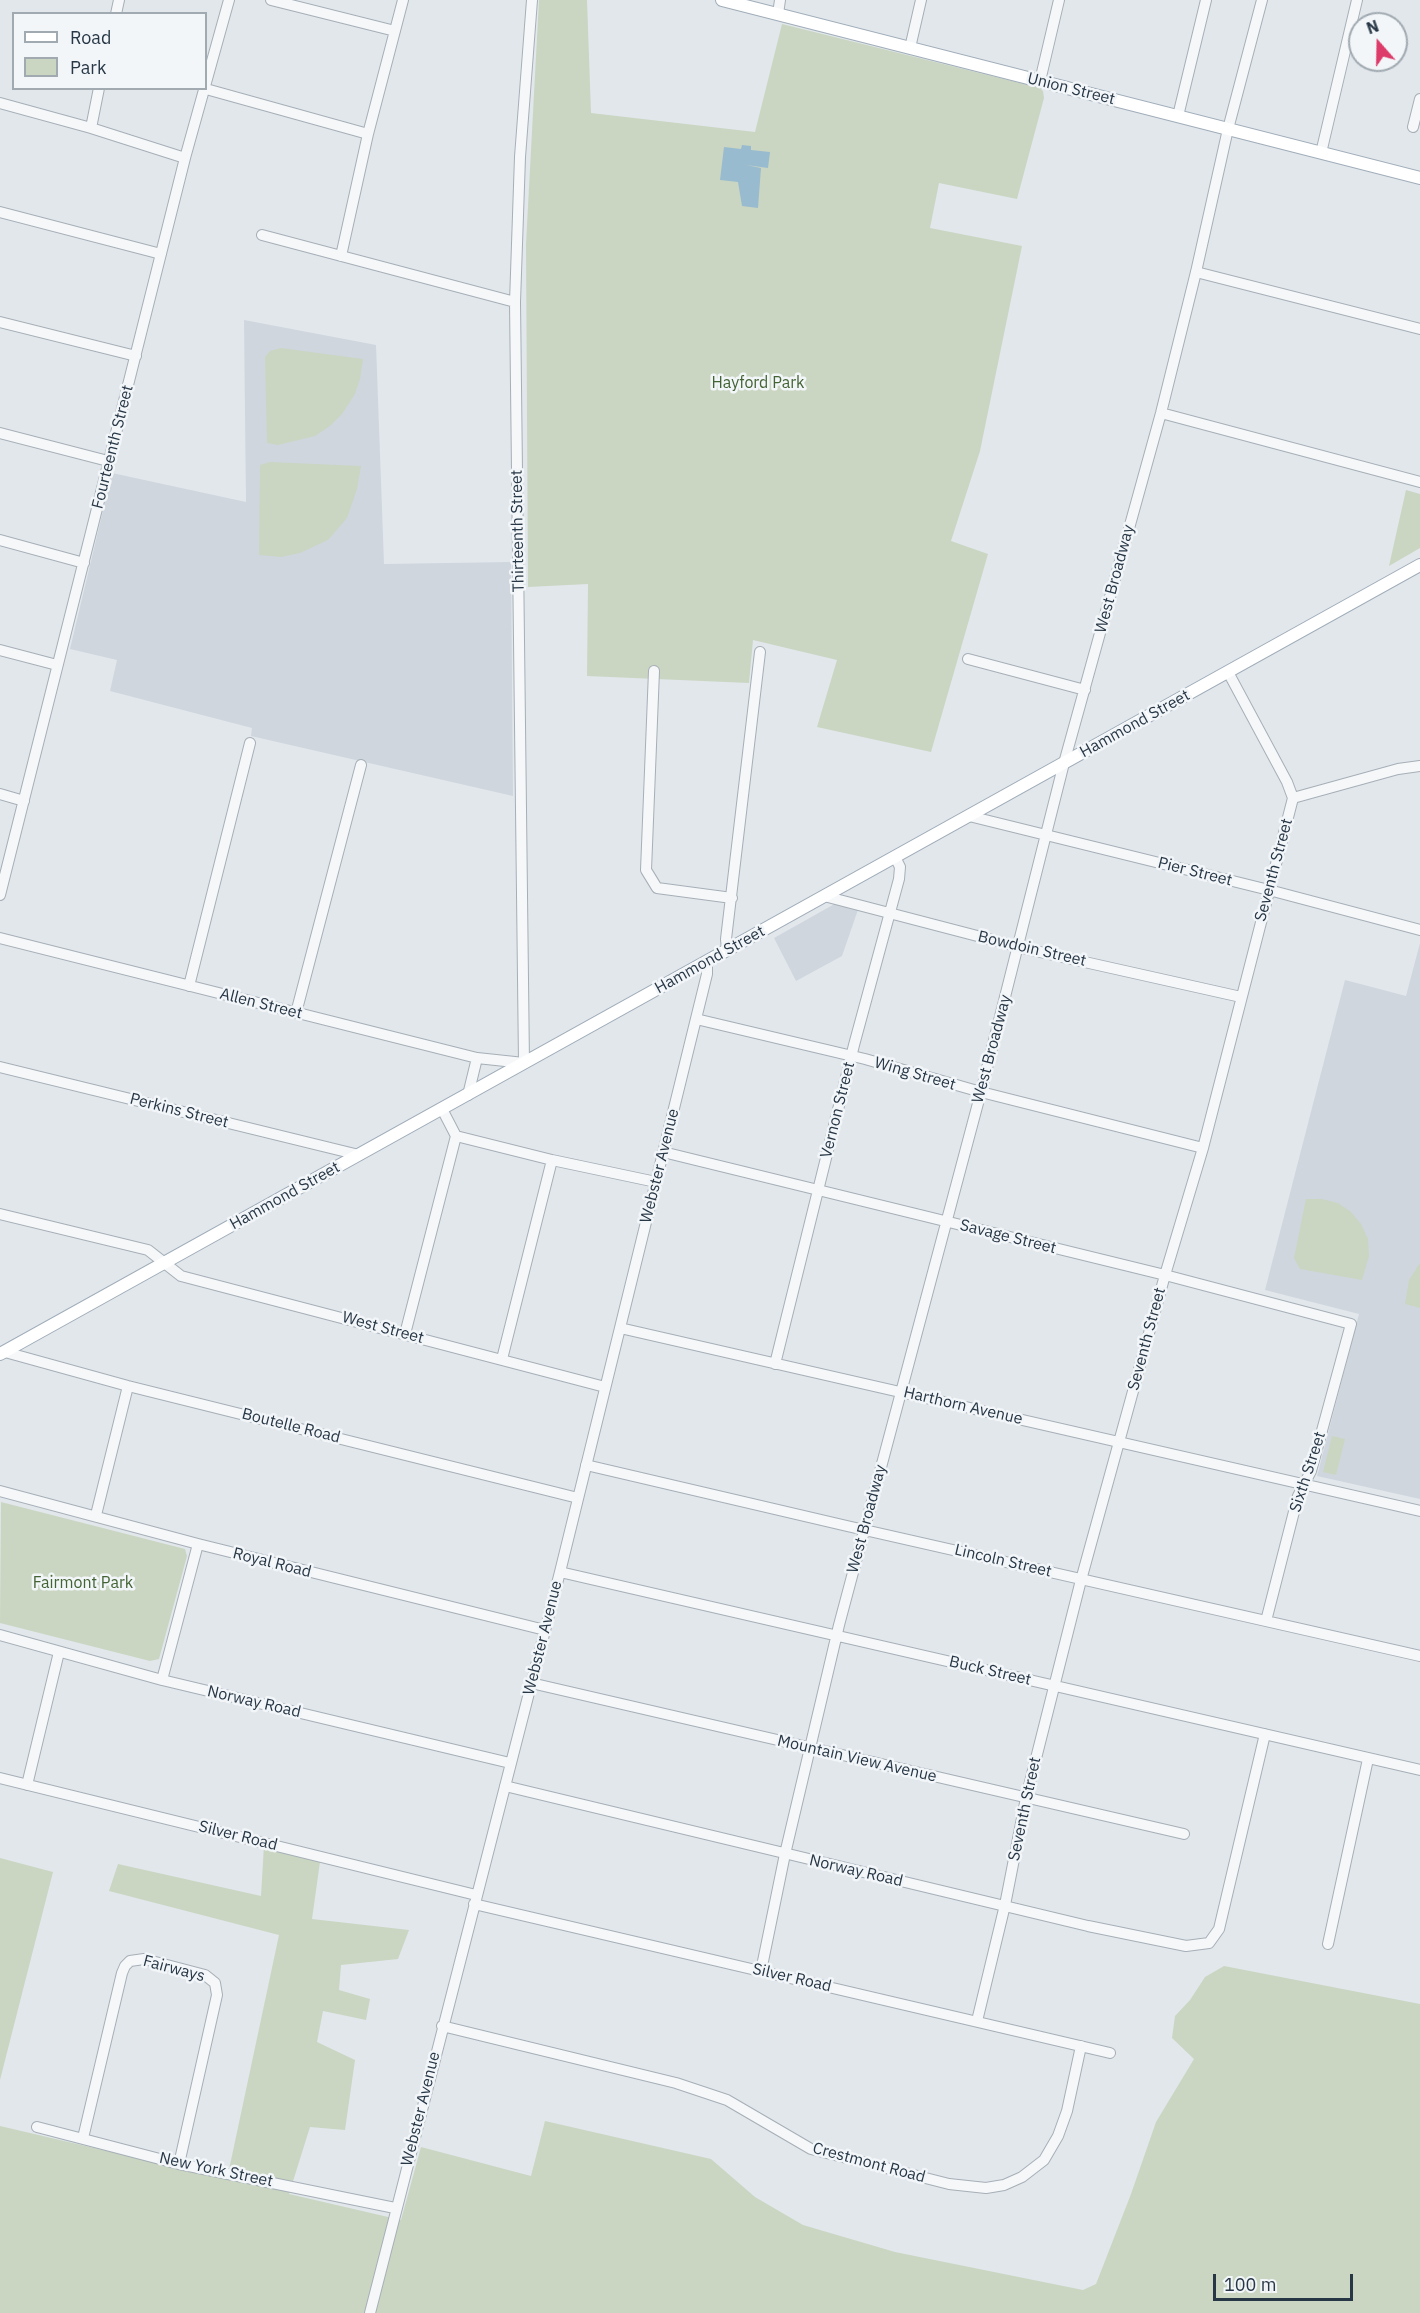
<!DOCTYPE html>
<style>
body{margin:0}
#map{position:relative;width:1420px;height:2313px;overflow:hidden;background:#e2e7ec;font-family:"IBM Plex Sans",sans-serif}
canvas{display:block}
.legend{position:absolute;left:12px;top:12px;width:195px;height:78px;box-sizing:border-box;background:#f2f6f9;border:2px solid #a1aab1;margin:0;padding:8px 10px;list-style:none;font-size:18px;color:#283746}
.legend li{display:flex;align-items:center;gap:12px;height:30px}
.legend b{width:30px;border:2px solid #a1aab1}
.north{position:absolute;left:1348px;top:12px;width:60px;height:60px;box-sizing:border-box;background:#f2f6f9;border:2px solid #a1aab1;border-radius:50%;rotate:340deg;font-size:16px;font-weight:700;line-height:24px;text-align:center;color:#283746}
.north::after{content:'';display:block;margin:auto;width:21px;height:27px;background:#dd3b69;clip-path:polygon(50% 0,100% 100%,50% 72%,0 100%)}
.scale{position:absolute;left:1213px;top:2274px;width:140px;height:27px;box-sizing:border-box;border:3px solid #283746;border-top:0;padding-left:8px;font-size:18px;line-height:21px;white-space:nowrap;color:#283746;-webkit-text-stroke:4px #f2f6f9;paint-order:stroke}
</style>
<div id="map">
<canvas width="1420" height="2313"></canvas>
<ul class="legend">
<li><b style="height:8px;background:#fff"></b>Road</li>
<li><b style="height:16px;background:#cad6c2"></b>Park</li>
</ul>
<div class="north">N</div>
<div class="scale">100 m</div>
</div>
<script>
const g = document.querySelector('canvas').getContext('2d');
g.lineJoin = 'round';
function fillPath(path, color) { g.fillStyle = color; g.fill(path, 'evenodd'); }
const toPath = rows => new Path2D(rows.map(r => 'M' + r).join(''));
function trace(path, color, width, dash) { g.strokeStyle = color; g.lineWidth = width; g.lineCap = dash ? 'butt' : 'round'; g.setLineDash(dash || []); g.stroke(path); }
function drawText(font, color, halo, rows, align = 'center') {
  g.font = font + ' "IBM Plex Sans",sans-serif'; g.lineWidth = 5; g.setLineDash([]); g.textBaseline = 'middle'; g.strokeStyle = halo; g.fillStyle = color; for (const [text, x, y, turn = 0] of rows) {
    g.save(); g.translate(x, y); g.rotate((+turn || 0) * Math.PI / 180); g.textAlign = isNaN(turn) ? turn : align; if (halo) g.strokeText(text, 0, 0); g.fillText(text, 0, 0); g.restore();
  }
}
const built = toPath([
 [244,320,376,345,384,564,511,562,513,796,251,736,252,728,110,691,117,660,70,649,112,473,246,502],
 [847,897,861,901,842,956,796,981,774,938],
 [1420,943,1420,1499,1317,1476,1359,1314,1265,1290,1345,980,1406,996]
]);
const green = toPath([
 [539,0,587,0,591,113,755,132,782,24,1040,88,1043,91,1044,98,1017,199,939,183,930,228,1022,246,980,451,951,541,988,554,931,752,817,727,837,660,753,640,749,683,587,676,588,584,528,587,526,244],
 [281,348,363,359,360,379,355,394,342,414,330,426,315,436,278,445,267,443,265,357,270,351],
 [270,462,361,466,357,489,347,518,328,540,300,553,281,557,259,555,260,465],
 [1406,490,1420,494,1420,548,1389,566],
 [1306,1199,1322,1199,1338,1203,1351,1212,1361,1224,1368,1239,1369,1256,1362,1280,1300,1269,1294,1258],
 [1420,1263,1420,1308,1405,1304,1409,1280],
 [1332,1436,1345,1439,1336,1475,1323,1472],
 [1,1502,185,1549,187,1556,159,1659,150,1661,0,1623],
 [264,1845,320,1862,312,1919,409,1930,398,1959,341,1965,339,1990,370,1999,366,2020,323,2011,317,2042,355,2060,345,2130,310,2127,289,2194,401,2220,421,2147,531,2176,545,2121,711,2159,755,2197,803,2225,895,2252,1083,2290,1096,2284,1131,2194,1156,2122,1194,2059,1172,2038,1175,2016,1190,2000,1205,1977,1224,1966,1420,2004,1420,2313,0,2313,0,2126,227,2179,279,1935,109,1891,118,1864,261,1896],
 [0,1858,53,1872,0,2080]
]);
const water = toPath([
 [742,145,751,146,751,150,770,152,768,168,746,165,761,168,758,208,742,206,738,182,720,180,724,147,741,149]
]);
const minor = toPath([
 [271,0,395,31],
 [116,14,119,0],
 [778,14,780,0],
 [910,48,921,0],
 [1040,81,1059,0],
 [206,89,368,134],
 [0,103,91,128,185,158],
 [1178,116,1206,0],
 [1413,127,1420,99],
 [91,128,99,88],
 [1321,153,1357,0],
 [0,212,161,254],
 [262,235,515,302],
 [341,256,368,134,403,0],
 [1196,272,1420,329],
 [0,322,136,356],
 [1161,413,1420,482],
 [0,433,108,461],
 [0,540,84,563],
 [0,650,57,665],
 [968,659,1085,690],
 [654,671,646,870,657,888,732,898],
 [0,794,24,801],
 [1293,798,1398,769,1420,766],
 [969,816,1269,890,1420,930],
 [0,895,185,158,229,0],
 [824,896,1031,950,1241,997],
 [0,938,477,1058,524,1063,515,302,520,157,532,0],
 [727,950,726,939,760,652],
 [189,986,250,743],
 [296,1013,361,765],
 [696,1019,865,1059,981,1092,1203,1148],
 [0,1067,359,1155],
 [468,1095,477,1058],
 [442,1109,456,1136,552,1160,656,1182],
 [663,1152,1165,1275,1351,1324,1311,1471,1298,1496,1266,1621],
 [0,1214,148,1250,181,1276,605,1387],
 [620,1328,1420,1511],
 [405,1334,456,1136],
 [5,1352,128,1386,578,1498],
 [502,1359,552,1160],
 [775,1364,854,1045,899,879,900,867,895,857],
 [586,1465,847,1526,1420,1656],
 [0,1491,198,1544,545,1630],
 [96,1515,128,1386],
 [560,1572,1420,1770],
 [0,1635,162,1680,510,1763],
 [162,1680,198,1544],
 [531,1683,1184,1834],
 [0,1778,476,1895],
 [27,1785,59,1652],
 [505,1786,1088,1926,1186,1946,1209,1943,1219,1929,1265,1734],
 [474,1904,1110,2053],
 [1328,1944,1368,1759],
 [761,1971,785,1854,839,1625,981,1092,1064,763,1161,413,1196,272,1228,129,1262,0],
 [977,2021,1005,1905,1026,1798,1081,1580,1165,1275,1203,1148,1293,798,1287,782,1228,672],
 [442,2026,676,2083,727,2100,811,2149,949,2184,986,2188,1004,2185,1022,2177,1044,2160,1058,2136,1067,2111,1081,2046],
 [37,2127,179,2164,395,2208],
 [83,2138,122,1973,125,1966,130,1961,144,1959,205,1975,215,1983,217,1995,179,2164],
 [370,2313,560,1572,707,974,707,962]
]);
const major = toPath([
 [722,0,1420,178],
 [0,1354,1420,565]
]);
const streetNames = [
 ["Union Street",1071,89,14],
 ["Fourteenth Street",113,447,-76],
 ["Thirteenth Street",518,531,-91],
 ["West Broadway",1115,579,-75],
 ["Hammond Street",1135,724,-29],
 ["Seventh Street",1274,870,-75],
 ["Pier Street",1195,872,14],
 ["Bowdoin Street",1032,949,13],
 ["Hammond Street",710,960,-29],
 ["Allen Street",261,1004,14],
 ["West Broadway",992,1049,-75],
 ["Wing Street",915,1074,16],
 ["Vernon Street",838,1110,-76],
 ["Perkins Street",179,1111,14],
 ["Webster Avenue",660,1166,-76],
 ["Hammond Street",285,1196,-29],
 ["Savage Street",1008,1237,14],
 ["West Street",383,1328,15],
 ["Seventh Street",1147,1339,-75],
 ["Harthorn Avenue",963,1406,13],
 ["Boutelle Road",291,1426,14],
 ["Sixth Street",1308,1472,-72],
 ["West Broadway",867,1519,-75],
 ["Lincoln Street",1003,1561,13],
 ["Royal Road",272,1563,14],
 ["Webster Avenue",543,1638,-76],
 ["Buck Street",990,1671,13],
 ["Norway Road",254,1702,13],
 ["Mountain View Avenue",857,1759,13],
 ["Seventh Street",1025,1809,-78],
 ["Silver Road",238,1836,14],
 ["Norway Road",856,1871,13],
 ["Fairways",174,1969,15],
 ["Silver Road",792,1978,13],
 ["Webster Avenue",421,2109,-76],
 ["Crestmont Road",869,2163,15],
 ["New York Street",216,2170,12]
];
const parkNames = [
 ["Hayford Park",758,383],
 ["Fairmont Park",83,1583]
];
fillPath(built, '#cfd6de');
fillPath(green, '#cad6c2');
fillPath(water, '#99bbcf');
trace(minor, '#a6afb7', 12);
trace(major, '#a0adb9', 14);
trace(minor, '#f5f7f9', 10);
trace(major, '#fff', 12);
drawText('16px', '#283746', '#f2f6f9', streetNames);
drawText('16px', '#436333', '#f2f6f9', parkNames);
</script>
